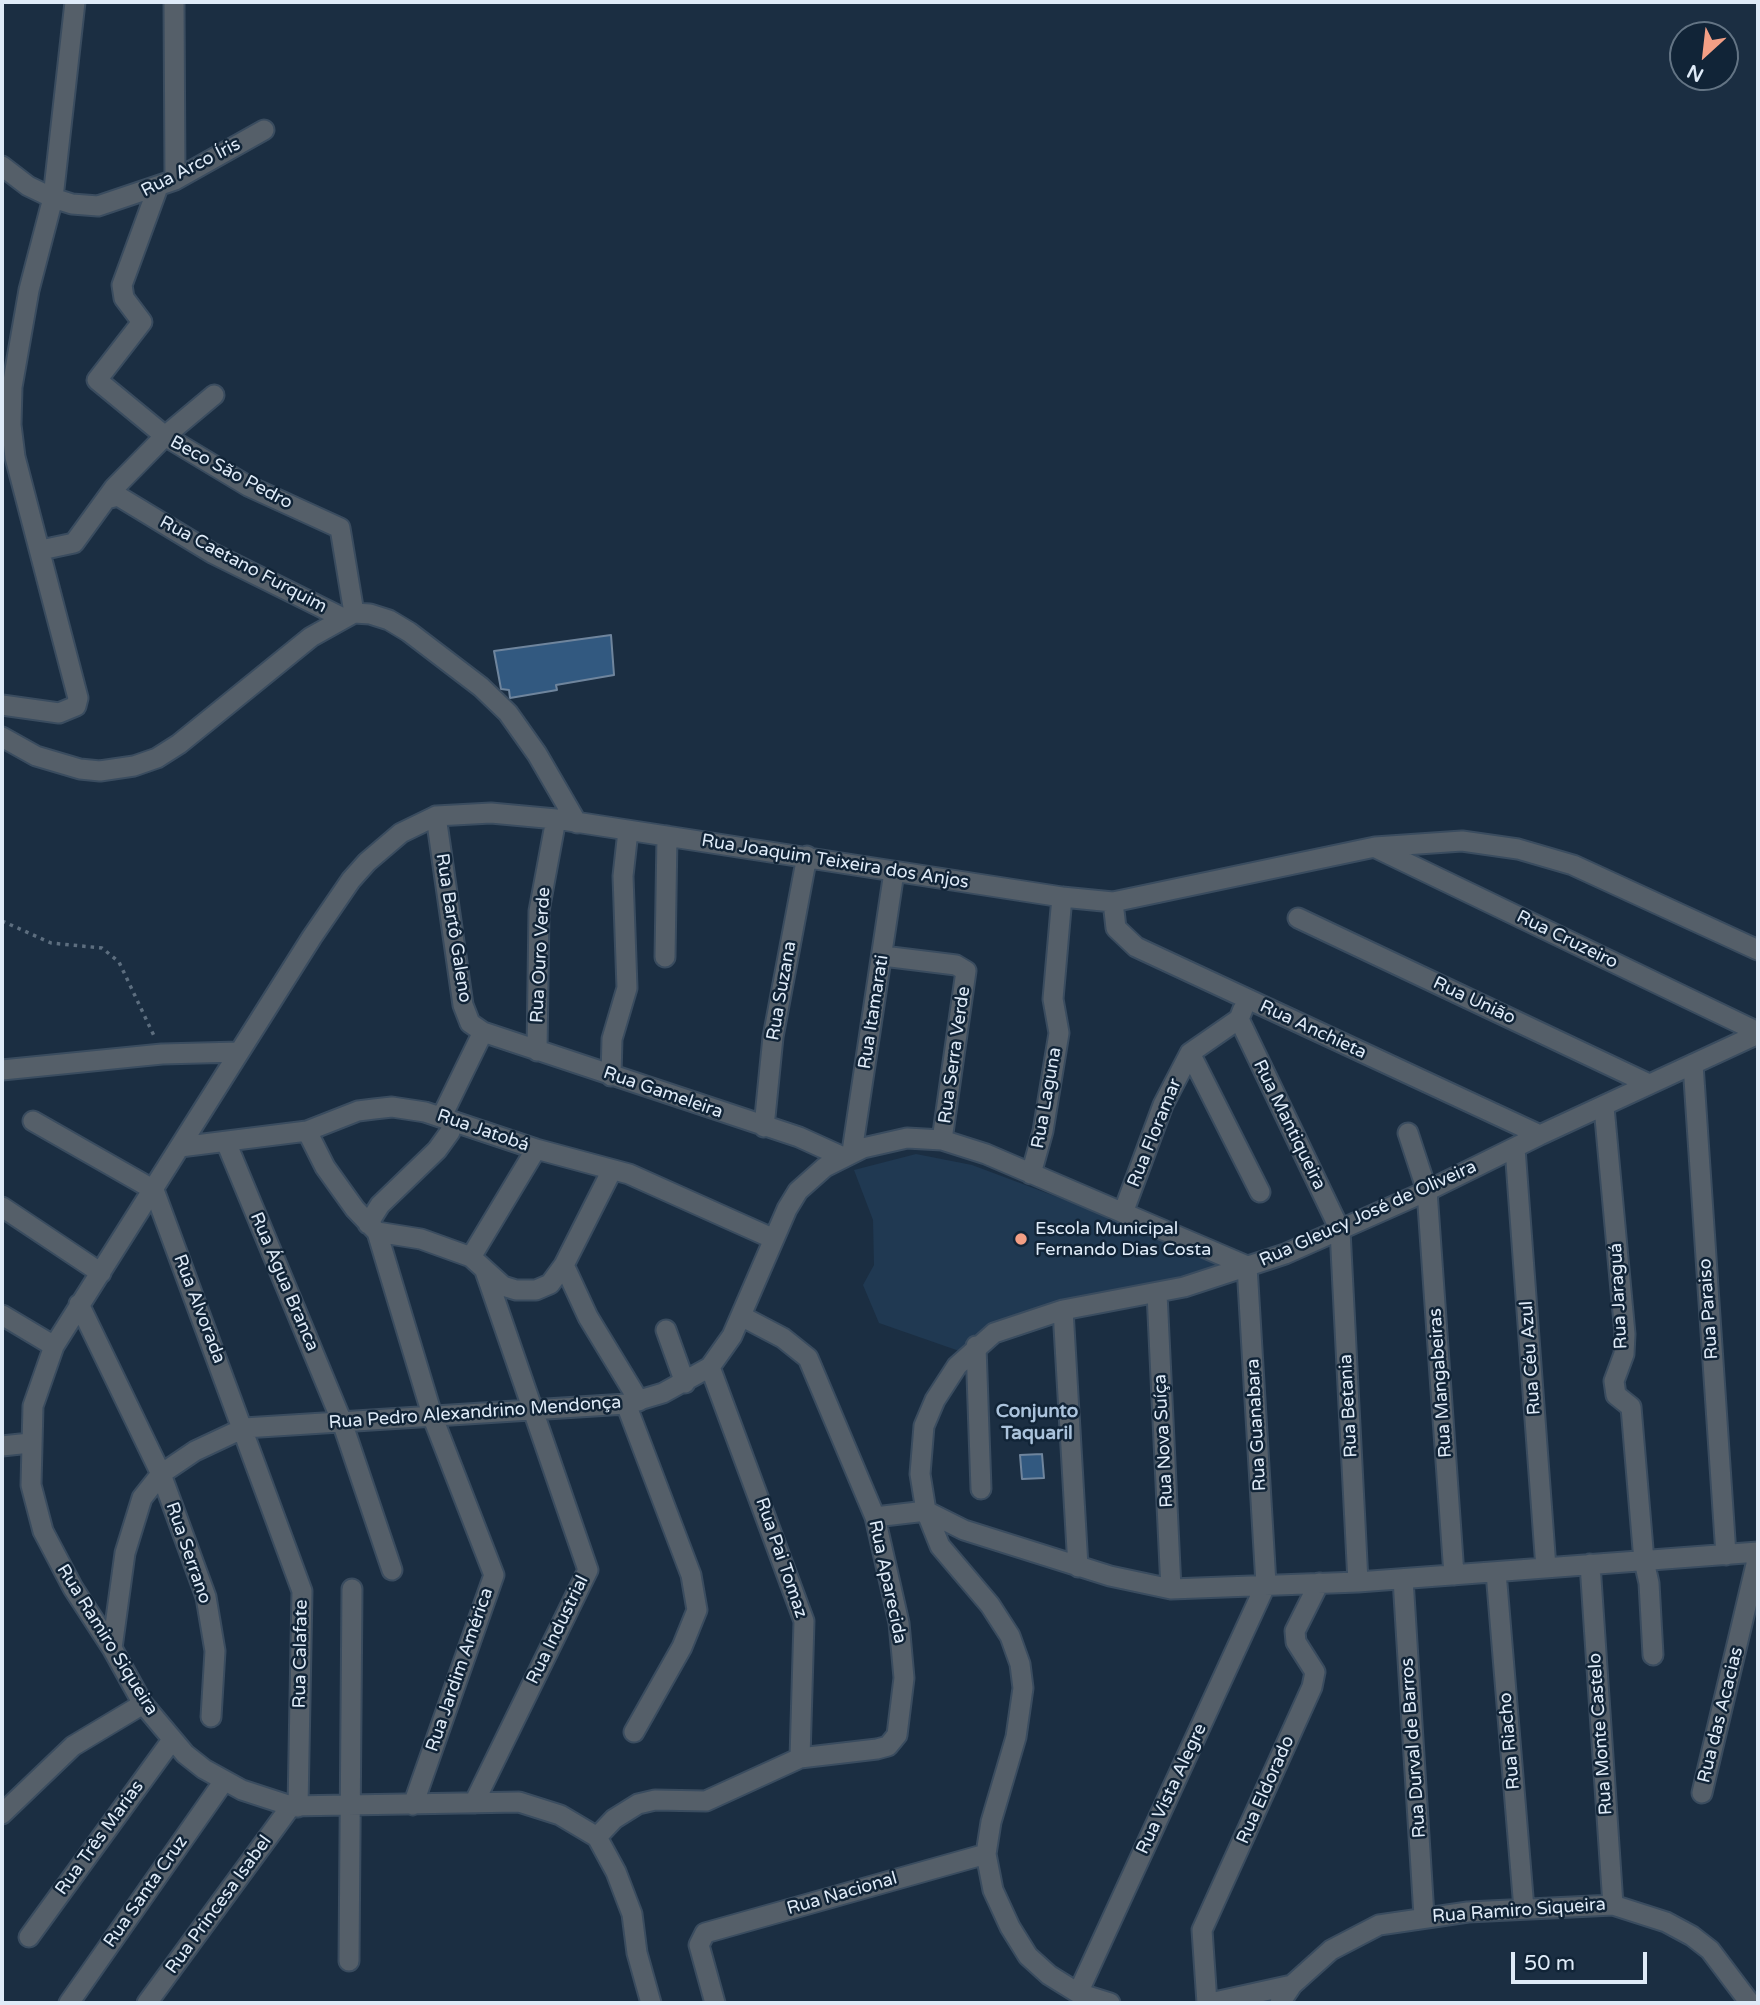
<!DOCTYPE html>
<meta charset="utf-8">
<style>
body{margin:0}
#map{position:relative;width:1760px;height:2005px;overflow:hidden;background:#1b2e42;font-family:"Varela Round",sans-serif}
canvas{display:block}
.frame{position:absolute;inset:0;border:4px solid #dfebf8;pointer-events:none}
.north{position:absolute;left:1669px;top:21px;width:70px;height:70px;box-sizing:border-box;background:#112437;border:2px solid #637484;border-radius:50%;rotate:207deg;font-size:19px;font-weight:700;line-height:28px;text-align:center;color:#dfebf8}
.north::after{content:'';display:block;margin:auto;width:24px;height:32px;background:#f39f85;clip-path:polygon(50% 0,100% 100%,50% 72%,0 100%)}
.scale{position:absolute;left:1511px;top:1952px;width:136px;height:32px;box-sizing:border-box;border:4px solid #dfebf8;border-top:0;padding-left:9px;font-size:21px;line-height:24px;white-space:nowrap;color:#dfebf8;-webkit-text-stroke:5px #112437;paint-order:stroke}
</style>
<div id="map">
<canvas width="1760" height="2005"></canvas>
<div class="frame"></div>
<div class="north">N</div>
<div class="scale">50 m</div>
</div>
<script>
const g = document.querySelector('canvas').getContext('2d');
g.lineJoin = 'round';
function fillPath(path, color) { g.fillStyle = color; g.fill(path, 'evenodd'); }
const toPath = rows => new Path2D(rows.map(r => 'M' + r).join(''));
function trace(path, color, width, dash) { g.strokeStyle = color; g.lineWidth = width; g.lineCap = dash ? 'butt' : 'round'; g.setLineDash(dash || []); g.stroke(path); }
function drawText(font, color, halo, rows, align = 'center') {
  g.font = font + ' "Varela Round",sans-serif'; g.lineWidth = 5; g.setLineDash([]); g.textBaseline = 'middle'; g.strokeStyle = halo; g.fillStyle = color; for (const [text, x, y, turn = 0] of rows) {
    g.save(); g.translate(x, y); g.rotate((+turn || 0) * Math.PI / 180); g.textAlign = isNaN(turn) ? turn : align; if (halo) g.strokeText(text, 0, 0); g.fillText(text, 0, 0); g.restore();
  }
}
const built = toPath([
 [916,1154,972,1165,1220,1258,1214,1273,1055,1308,965,1353,879,1323,863,1285,874,1265,873,1220,854,1170]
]);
const building = toPath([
 [611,635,614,675,556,685,557,690,510,698,509,690,501,689,494,651,611,635],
 [1042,1454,1044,1478,1022,1479,1020,1455,1042,1454]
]);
const path = toPath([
 [2,921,51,943,102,948,119,962,155,1038]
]);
const minor = toPath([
 [174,2,175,180],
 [2,166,28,186,53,198,72,204,98,206,175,180,264,130],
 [158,187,122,285,124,298,142,322,97,380,165,436,214,395],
 [106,499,118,496,212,553,343,618],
 [41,550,74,543,114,488,165,436,248,486,340,528,354,613],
 [2,705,59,713,76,706,78,698,15,457,11,425,12,387,29,290,53,198,75,2],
 [2,737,36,756,80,769,100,771,134,766,157,758,179,744,311,637,354,613,370,614,389,620,409,632,481,687,508,713,537,754,577,823],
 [436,816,463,1005,470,1023,483,1032,799,1137,843,1157],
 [1378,849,1758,1032],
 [1113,902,1116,928,1136,947,1540,1135],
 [1298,918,1649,1084],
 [883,956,956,965,966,971,942,1140],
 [665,957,667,836],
 [1239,1019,1340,1230,1358,1582],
 [1758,1034,1540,1135,1427,1191,1285,1254,1184,1287,1063,1310,994,1333,957,1366,935,1400,924,1426,920,1474,926,1511,964,1530,1110,1576,1171,1589,1358,1582,1758,1552],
 [537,1051,539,911,556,819],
 [1190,1053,1260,1192],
 [1693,1064,1726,1555],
 [2,1070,162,1054,239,1052],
 [611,1076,612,1039,627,988,623,876,628,831],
 [1604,1107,1625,1334,1624,1354,1614,1381,1616,1395,1631,1407,1644,1561,1649,1583,1653,1655],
 [442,1116,483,1032],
 [33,1121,154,1190,302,1591,298,1807],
 [764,1127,773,1037,807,856],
 [307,1131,325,1167,355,1209,377,1232,421,1239,471,1257,503,1286,516,1290,536,1290,550,1284,564,1265,588,1317,639,1401],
 [1408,1133,1427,1191,1454,1575],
 [226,1142,342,1422,392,1570],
 [180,1147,307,1131,358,1111,374,1109,392,1107,425,1112,536,1149,629,1174,774,1239],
 [1515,1148,1546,1568],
 [852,1152,894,872],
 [1031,1174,1043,1131,1059,1033,1053,999,1062,897],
 [2,1207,101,1273],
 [1123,1213,1163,1105,1190,1053,1239,1019,1243,1009],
 [368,1224,380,1205,437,1150,450,1132,452,1122],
 [377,1232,433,1418,494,1575,413,1805],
 [471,1257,536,1149],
 [564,1265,612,1170],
 [1157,1293,1171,1589],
 [79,1304,161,1474,206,1597,215,1651,211,1717],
 [1063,1310,1078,1567],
 [2,1315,54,1346],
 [666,1330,685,1383],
 [976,1346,981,1489],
 [710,1367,804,1621,800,1758],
 [626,1404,691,1575,697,1610,682,1647,634,1732],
 [2,1446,30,1443],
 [875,1517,926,1511,940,1546,990,1605,1010,1636,1020,1664,1023,1688,1016,1737,991,1822,986,1854,993,1890,1010,1927,1028,1956,1049,1975,1078,1993,1110,2003],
 [1590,1564,1613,1905],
 [1496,1572,1524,1909],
 [1403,1579,1424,1916],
 [112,1648,125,1553,142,1498,161,1474,195,1451,244,1428,626,1404,663,1393,710,1367,732,1336,787,1209,798,1191,825,1167,863,1148,907,1138,942,1140,986,1154,1247,1266,1266,1584,1078,1993],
 [1702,1793,1758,1556],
 [474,1803,588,1570,485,1271],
 [2,1814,73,1746,143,1704],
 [597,1837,614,1819,638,1804,655,1800,706,1801,800,1758,877,1749,888,1746,897,1735,904,1678,899,1623,875,1517,808,1358,783,1338,743,1317],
 [29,1937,172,1740],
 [349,1961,352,1589],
 [69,2003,224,1781],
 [147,2003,291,1806],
 [651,2003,637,1953,632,1914,616,1872,597,1837,560,1815,519,1802,291,1806,242,1790,204,1769,185,1754,143,1704,112,1648,73,1588,43,1531,31,1485,33,1406,54,1346,312,937,351,880,367,862,401,833,436,816,491,813,556,819,1062,897,1113,902,1375,847,1462,841,1518,849,1573,865,1758,950],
 [715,2003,699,1945,705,1933,986,1854],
 [1207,2003,1202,1930,1312,1687,1315,1672,1296,1642,1295,1631,1319,1583],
 [1210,2003,1292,1985],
 [1280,2003,1292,1985,1331,1950,1379,1925,1468,1912,1613,1905,1666,1922,1692,1936,1710,1950,1750,2003]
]);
const markers = [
 [1021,1239,7,"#f39f85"]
];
const streetNames = [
 ["Rua Arco Íris",191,168,-27],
 ["Beco São Pedro",231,473,28],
 ["Rua Caetano Furquim",243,565,28],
 ["Rua Joaquim Teixeira dos Anjos",835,862,9],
 ["Rua Bartô Galeno",453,928,81],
 ["Rua Cruzeiro",1567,940,26],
 ["Rua Ouro Verde",541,955,-87],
 ["Rua Suzana",782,991,-80],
 ["Rua União",1474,1001,25],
 ["Rua Itamarati",874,1012,-81],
 ["Rua Anchieta",1313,1030,25],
 ["Rua Serra Verde",955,1055,-82],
 ["Rua Gameleira",663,1093,19],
 ["Rua Laguna",1047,1098,-80],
 ["Rua Mantiqueira",1289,1125,64],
 ["Rua Jatobá",483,1131,19],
 ["Rua Floramar",1155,1133,-68],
 ["Rua Gleucy José de Oliveira",1368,1214,-24],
 ["Rua Água Branca",284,1282,67],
 ["Rua Jaraguá",1619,1296,-93],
 ["Rua Alvorada",199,1309,69],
 ["Rua Paraiso",1709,1309,-94],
 ["Rua Céu Azul",1531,1358,-94],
 ["Rua Mangabeiras",1441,1383,-94],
 ["Rua Betania",1349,1406,-93],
 ["Rua Pedro Alexandrino Mendonça",475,1413,-4],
 ["Rua Guanabara",1257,1425,-93],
 ["Rua Nova Suíça",1164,1441,-93],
 ["Rua Serrano",188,1553,71],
 ["Rua Pai Tomaz",781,1558,71],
 ["Rua Aparecida",887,1582,78],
 ["Rua Industrial",558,1630,-64],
 ["Rua Ramiro Siqueira",107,1640,58],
 ["Rua Calafate",301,1654,-89],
 ["Rua Jardim América",460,1670,-71],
 ["Rua das Acacias",1721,1715,-76],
 ["Rua Monte Castelo",1601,1734,-94],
 ["Rua Riacho",1510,1741,-95],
 ["Rua Durval de Barros",1414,1748,-94],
 ["Rua Vista Alegre",1172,1789,-65],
 ["Rua Eldorado",1266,1790,-66],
 ["Rua Três Marias",100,1838,-54],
 ["Rua Santa Cruz",146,1892,-55],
 ["Rua Nacional",842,1894,-16],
 ["Rua Princesa Isabel",219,1905,-54],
 ["Rua Ramiro Siqueira",1519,1911,-4]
];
const poiNames = [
 ["Escola Municipal",1035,1229],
 ["Fernando Dias Costa",1035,1250]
];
const neighbourhoodNames = [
 ["Conjunto",1037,1412],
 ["Taquaril",1037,1434]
];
fillPath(built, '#203952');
fillPath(building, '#325980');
trace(building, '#6f859d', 2);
trace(minor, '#3a4c5f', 23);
trace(path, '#5d6e7f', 3.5, [3.5, 5]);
trace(minor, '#555f69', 19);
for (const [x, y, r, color] of markers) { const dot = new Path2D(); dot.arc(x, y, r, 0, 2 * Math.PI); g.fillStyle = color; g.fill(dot); trace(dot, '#112437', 2.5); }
drawText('18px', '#dfebf8', '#112437', streetNames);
drawText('18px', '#dfebf8', '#112437', poiNames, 'left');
drawText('bold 19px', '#abc3dc', '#112437', neighbourhoodNames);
</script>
